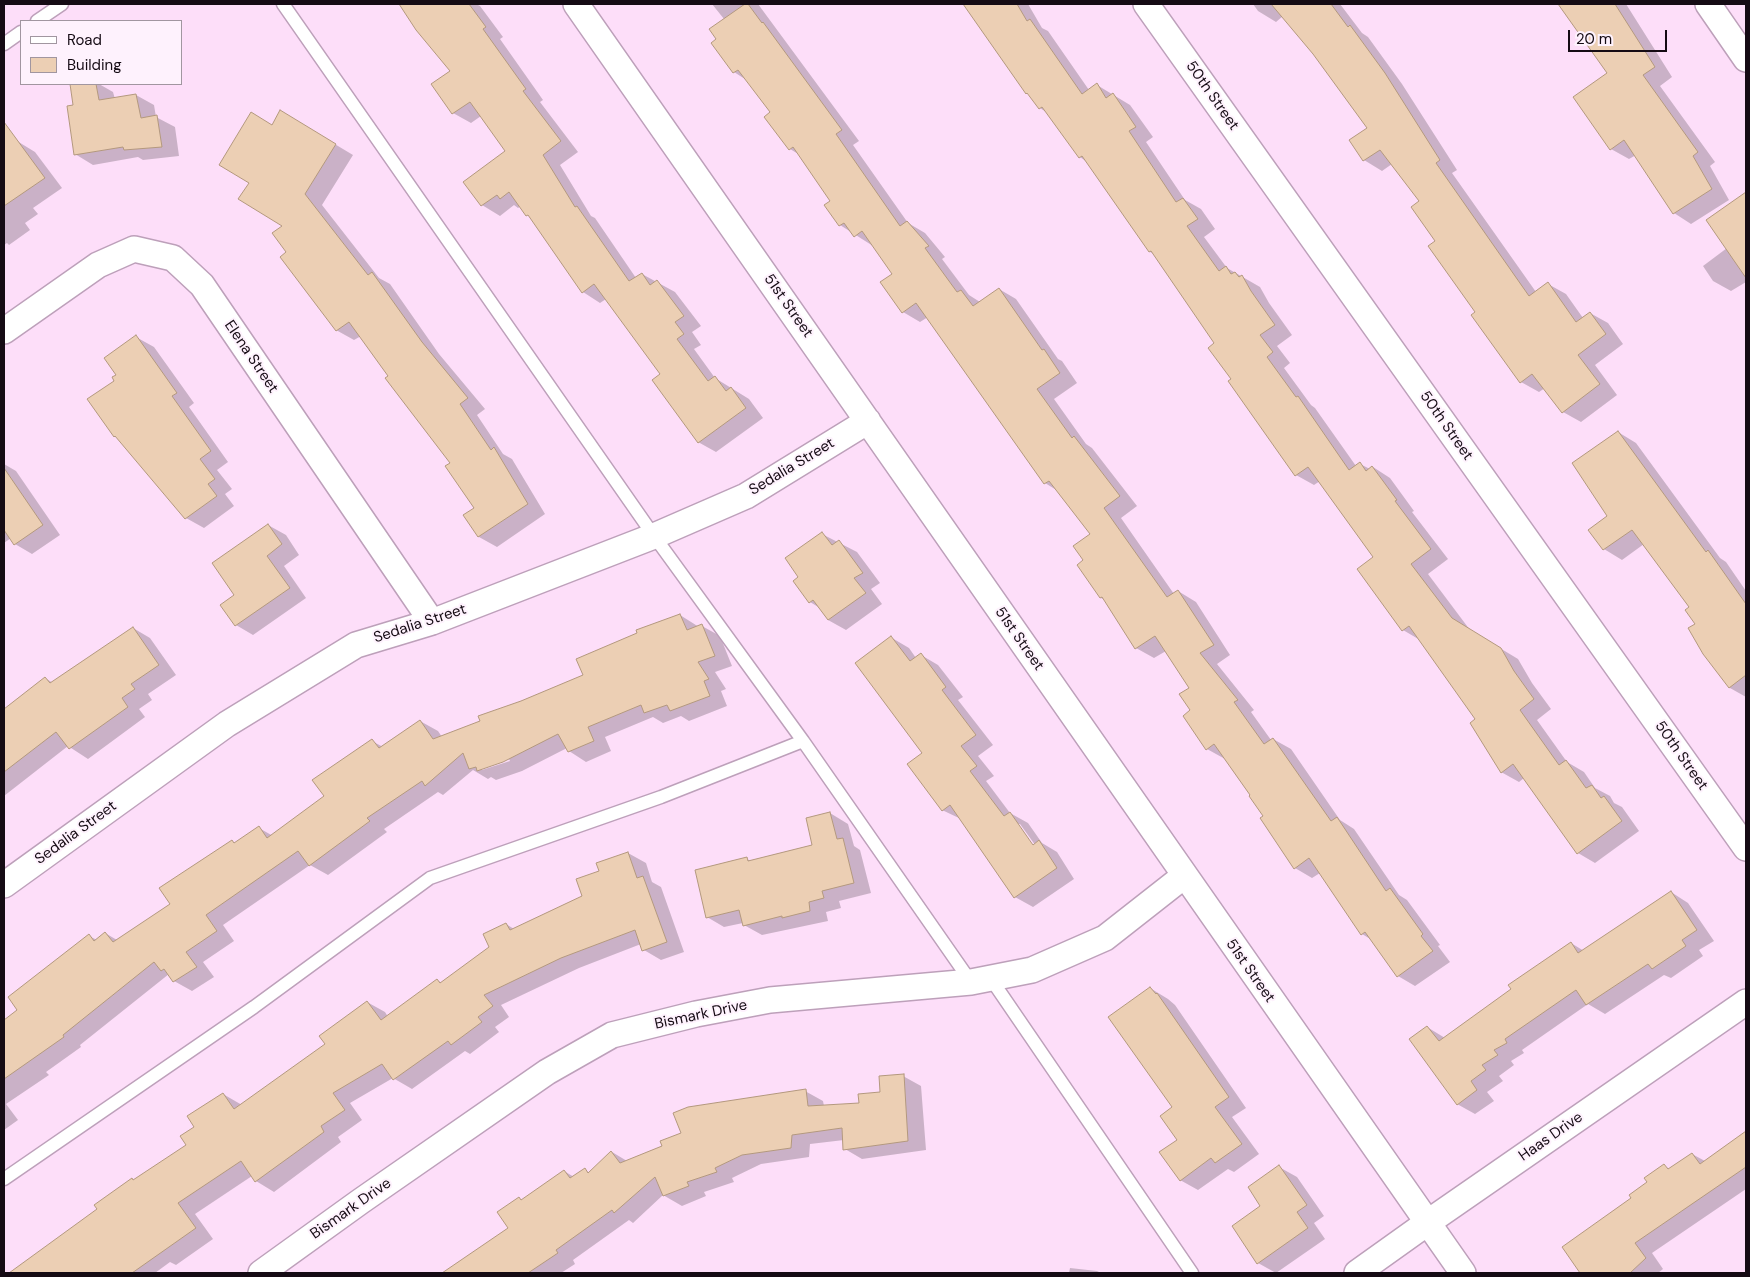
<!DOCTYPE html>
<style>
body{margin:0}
#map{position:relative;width:1750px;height:1277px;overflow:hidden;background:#fddef9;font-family:"DM Sans",sans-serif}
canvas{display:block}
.frame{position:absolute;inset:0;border:5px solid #150b14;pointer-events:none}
.legend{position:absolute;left:20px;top:20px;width:162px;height:65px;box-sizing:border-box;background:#fef2fd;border:1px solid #a196a0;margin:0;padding:6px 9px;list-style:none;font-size:15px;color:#150b14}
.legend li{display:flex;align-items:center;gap:10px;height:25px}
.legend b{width:25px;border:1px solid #a196a0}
.scale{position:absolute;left:1568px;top:30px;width:99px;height:22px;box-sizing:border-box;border:2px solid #150b14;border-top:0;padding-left:6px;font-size:15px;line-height:18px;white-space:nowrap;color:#150b14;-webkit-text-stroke:4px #fef2fd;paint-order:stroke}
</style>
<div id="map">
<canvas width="1750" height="1277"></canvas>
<div class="frame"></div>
<ul class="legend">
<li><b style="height:6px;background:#fff"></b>Road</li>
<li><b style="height:14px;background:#eccfb4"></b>Building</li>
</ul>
<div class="scale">20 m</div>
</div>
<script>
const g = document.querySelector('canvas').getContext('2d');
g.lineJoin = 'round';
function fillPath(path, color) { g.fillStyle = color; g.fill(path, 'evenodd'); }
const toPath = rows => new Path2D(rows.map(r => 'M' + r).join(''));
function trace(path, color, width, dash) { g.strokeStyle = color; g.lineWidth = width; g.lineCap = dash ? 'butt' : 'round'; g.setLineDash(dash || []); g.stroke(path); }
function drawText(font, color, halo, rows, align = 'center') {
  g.font = font + ' "DM Sans",sans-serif'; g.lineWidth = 4; g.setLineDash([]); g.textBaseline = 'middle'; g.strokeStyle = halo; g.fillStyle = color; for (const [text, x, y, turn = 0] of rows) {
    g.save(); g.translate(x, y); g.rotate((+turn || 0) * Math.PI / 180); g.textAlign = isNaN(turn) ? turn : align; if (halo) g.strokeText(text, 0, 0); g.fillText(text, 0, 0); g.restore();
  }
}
const shadow = toPath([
 [400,4,476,4,480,6,503,37,500,39,543,100,540,102,578,152,560,165,591,216,595,218,636,278,642,274,675,292,701,326,692,332,701,345,694,349,715,378,749,399,763,418,716,452,698,442,662,374,606,299,600,303,583,292,530,217,521,206,518,208,514,205,500,216,482,205,506,151,481,116,471,123,453,113,452,71,417,29],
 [712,4,758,4,859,141,853,145,908,223,925,233,945,257,942,259,969,295,980,302,999,289,1016,299,1058,359,1062,361,1077,383,1054,399,1086,444,1092,448,1137,506,1121,518,1174,594,1178,591,1196,602,1230,655,1217,664,1254,710,1251,712,1271,740,1273,739,1291,749,1340,820,1354,829,1399,895,1407,900,1440,945,1438,946,1450,962,1415,986,1398,976,1372,940,1362,934,1320,873,1312,878,1295,868,1265,816,1225,759,1207,749,1192,711,1191,688,1166,651,1154,658,1136,648,1105,600,1101,598,1079,565,1084,561,1092,534,1058,491,1045,483,928,317,920,322,903,312,894,274,873,246,840,225,831,201,800,155,790,149,772,112,748,81,734,72,718,39,724,19],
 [966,4,1028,4,1042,28,1048,31,1089,90,1097,85,1130,105,1153,137,1146,142,1185,200,1201,209,1215,229,1204,237,1227,268,1260,287,1269,303,1292,335,1277,346,1290,363,1284,368,1311,405,1315,408,1356,466,1360,464,1370,469,1373,467,1390,478,1414,511,1412,512,1448,559,1428,574,1470,630,1518,659,1532,683,1551,709,1537,720,1567,762,1584,772,1595,788,1610,796,1614,803,1622,807,1639,831,1595,863,1578,853,1524,778,1519,782,1501,772,1477,720,1420,640,1403,630,1374,557,1320,481,1314,485,1296,475,1232,379,1216,343,1155,254,1150,252,1087,162,1080,157,1049,114,1040,108,976,21],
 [1253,4,1340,4,1362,33,1368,37,1402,84,1457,170,1452,173,1536,292,1548,284,1566,294,1583,318,1590,313,1608,323,1623,344,1595,365,1617,395,1581,422,1563,412,1545,388,1539,392,1521,382,1476,312,1436,241,1421,201,1392,164,1382,171,1364,160,1369,129,1314,53,1283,16,1276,22,1258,11],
 [1559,4,1626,4,1672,77,1660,86,1715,162,1710,166,1729,200,1691,224,1674,213,1636,155,1629,159,1611,149,1609,73],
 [84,84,99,84,113,92,115,99,136,95,154,105,156,117,175,127,179,156,143,160,138,157,93,165,75,154,75,106,72,86],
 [298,122,353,155,322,205,379,278,390,284,439,354,485,409,477,415,503,454,512,459,545,514,497,547,479,537,465,516,476,508,452,463,361,336,354,340,336,330,287,252,284,226,250,183,272,126],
 [17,141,35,152,62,188,33,208,38,214,25,223,30,230,9,245,7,243,4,245,4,151],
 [1742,197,1746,199,1746,282,1731,291,1713,281,1703,266,1727,248],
 [136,337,154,347,194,403,189,407,228,462,217,470,232,489,225,494,234,506,204,528,186,518,119,439,115,436,117,375],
 [1618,432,1636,443,1720,558,1726,562,1746,591,1746,697,1730,688,1690,608,1644,544,1622,560,1604,549,1590,530,1609,516],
 [4,464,16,471,60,535,32,554,15,544,11,538,4,543],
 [268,525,286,535,299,555,284,566,306,598,253,635,236,625,236,595],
 [822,534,857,552,880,583,871,589,882,604,846,630,828,620,820,608,810,602,800,578],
 [680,615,699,627,702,626,720,636,732,666,715,672,726,689,721,691,727,706,689,721,681,716,663,723,653,717,605,737,611,751,586,762,569,751,567,748,522,771,496,780,491,777,488,779,473,770,443,795,438,792,384,829,387,832,328,875,310,865,223,925,234,941,203,962,214,977,192,991,174,981,169,974,80,1045,81,1047,46,1072,49,1075,6,1104,18,1120,4,1130,4,1021,19,1010,89,936,97,940,105,933,117,940,171,905,232,841,236,844,259,828,273,836,326,797,372,741,383,747,420,721,438,731,442,737,482,722,521,702,585,675],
 [509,759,510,761,482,770,482,768],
 [133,628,150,638,176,675,148,694,152,700,139,709,145,717,88,759,68,746,4,796,4,710,45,678,53,683],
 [892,638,909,648,916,658,921,655,938,665,963,697,958,700,993,745,978,756,994,776,986,781,1010,813,1028,823,1042,843,1057,852,1074,879,1033,907,1015,897,961,819,942,810,924,753],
 [1017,824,1020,824,1038,849,1035,851],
 [830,813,848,824,854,846,860,850,871,893,839,901,841,908,826,912,828,921,762,935,744,925,743,923,724,927,707,917,747,859,752,862,814,846],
 [628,853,646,863,652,882,661,887,684,952,661,960,644,950,641,944,579,968,501,1005,509,1017,495,1027,499,1032,470,1054,465,1051,412,1089,393,1078,350,1103,362,1120,338,1137,341,1142,274,1192,256,1181,252,1176,195,1214,213,1239,176,1265,170,1262,155,1273,12,1273,98,1210,134,1181,187,1145,196,1127,223,1094,242,1105,327,1044,367,1002,385,1012,388,1017,437,980,442,983,491,947,506,924,514,929,583,896,600,872],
 [1671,892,1688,903,1714,941,1699,950,1703,956,1671,978,1664,975,1605,1014,1588,1004,1522,1050,1524,1053,1511,1061,1514,1065,1499,1076,1503,1081,1487,1092,1494,1101,1475,1114,1457,1104,1427,1027,1445,1038,1512,990,1571,943,1584,951],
 [1150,988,1168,999,1175,1005,1246,1108,1232,1117,1259,1154,1234,1172,1228,1169,1198,1190,1180,1180,1178,1140,1174,1108],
 [903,1076,921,1086,926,1150,862,1159,845,1149,844,1140,810,1144,809,1157,761,1164,732,1178,734,1182,704,1192,706,1196,682,1206,663,1195,633,1223,629,1220,573,1260,575,1264,561,1273,444,1273,510,1228,519,1199,523,1201,564,1171,574,1177,585,1170,590,1173,612,1152,627,1161,805,1091,823,1101,824,1106,860,1104,881,1093],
 [1746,1133,1746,1189,1652,1253,1663,1269,1658,1273,1581,1273,1564,1248,1633,1198,1664,1166,1670,1169,1692,1154,1705,1161],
 [1279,1167,1297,1177,1324,1216,1314,1223,1325,1239,1276,1273,1258,1263,1262,1207],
 [1070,1268,1097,1271,1101,1273,1069,1273]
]);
const building = toPath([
 [399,4,469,4,486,27,483,29,526,89,523,91,561,141,543,155,575,207,577,206,629,281,642,273,650,285,657,280,684,316,675,322,684,334,677,339,708,381,715,376,726,391,731,387,746,408,698,443,652,380,660,374,594,284,582,293,528,215,526,216,509,192,500,199,497,195,481,206,463,182,505,151,470,102,452,114,431,84,450,71,416,30,399,4],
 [745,4,748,4,762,23,763,22,842,130,836,134,900,226,907,221,929,246,925,248,957,292,961,290,973,306,999,288,1042,350,1044,349,1060,373,1037,389,1072,438,1074,436,1120,496,1104,508,1167,597,1178,590,1214,645,1200,653,1238,700,1234,702,1264,744,1273,738,1331,821,1337,817,1386,891,1390,888,1423,934,1421,936,1433,951,1397,977,1365,932,1361,935,1309,858,1294,869,1260,818,1263,816,1249,796,1250,795,1214,744,1206,750,1183,716,1190,710,1179,694,1189,688,1155,636,1135,649,1102,597,1100,598,1077,565,1083,560,1073,546,1090,534,1049,481,1044,484,916,303,902,313,880,282,892,274,862,231,854,237,844,223,839,226,824,205,830,201,793,147,789,150,764,117,770,112,738,70,733,73,711,43,716,39,709,29,745,4],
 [963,4,1017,4,1027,21,1030,19,1082,94,1097,83,1106,98,1113,93,1136,127,1129,131,1176,202,1183,198,1198,219,1187,226,1219,271,1226,266,1231,274,1235,272,1239,277,1242,275,1251,291,1275,325,1260,335,1273,352,1267,357,1296,397,1298,396,1349,470,1360,462,1366,471,1372,466,1397,500,1395,501,1431,549,1411,564,1452,618,1501,648,1514,671,1534,699,1520,710,1559,765,1566,760,1586,788,1592,785,1601,798,1604,796,1622,821,1577,854,1513,764,1501,773,1470,723,1475,719,1409,626,1402,631,1357,569,1373,557,1308,467,1295,476,1228,381,1231,379,1208,348,1214,343,1151,251,1149,252,1082,156,1079,158,1042,107,1039,109,1027,93,1026,94,963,4],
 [1271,4,1331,4,1348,27,1350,25,1385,73,1440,160,1436,163,1529,296,1548,282,1576,322,1590,312,1606,334,1578,355,1600,384,1562,413,1532,374,1520,383,1471,315,1475,312,1428,246,1435,241,1411,207,1419,201,1380,150,1363,161,1349,140,1367,128,1313,54,1271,4],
 [1558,4,1615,4,1655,67,1643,75,1698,152,1693,156,1712,189,1673,214,1624,140,1610,150,1573,97,1607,73,1558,4],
 [70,84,96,84,99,100,136,94,141,118,157,115,162,147,124,150,123,147,74,155,67,106,73,105,70,84],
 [280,110,336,144,305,194,368,275,372,272,422,342,468,398,460,404,491,450,494,447,528,504,478,537,463,515,474,508,445,466,450,463,385,378,388,376,349,322,336,331,280,257,286,252,272,233,282,226,238,199,249,183,219,165,251,112,272,125,280,110],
 [4,122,45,178,4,206,4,122],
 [1746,192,1746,278,1706,220,1746,192],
 [136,335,177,393,172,396,211,451,200,459,215,479,208,484,217,496,185,519,115,436,114,437,87,399,114,381,112,377,116,375,104,358,136,335],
 [1618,431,1706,552,1708,550,1746,604,1746,675,1729,688,1703,654,1688,628,1695,624,1685,610,1689,607,1632,530,1603,550,1588,530,1607,516,1572,463,1618,431],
 [4,468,43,525,14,545,4,530,4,468],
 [268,524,282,544,267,556,290,588,235,626,220,605,234,595,212,563,268,524],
 [822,532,832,545,839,540,863,573,854,578,866,593,828,620,813,600,809,603,793,581,798,577,785,558,822,532],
 [680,614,687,630,702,624,715,656,698,662,709,679,704,681,710,696,670,711,667,705,644,713,641,705,588,727,594,741,568,752,558,734,503,762,477,771,476,767,469,769,463,753,425,786,422,781,367,818,370,821,309,866,298,851,206,915,217,931,186,952,197,967,173,982,164,969,161,971,154,962,63,1035,64,1037,4,1079,4,1020,17,1010,8,997,89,934,94,941,105,932,113,942,170,904,159,888,232,840,234,843,259,826,267,838,324,796,312,780,372,739,379,748,420,720,433,739,480,721,478,716,521,701,583,675,576,659,637,633,636,630,680,614],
 [133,627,159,665,131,684,135,689,122,698,128,707,69,749,56,732,4,772,4,709,45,677,50,683,133,627],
 [891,636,910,661,921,653,946,687,942,690,976,735,961,746,977,766,970,771,1004,816,1010,812,1033,845,1039,840,1057,868,1014,898,950,805,942,811,907,764,922,753,855,663,891,636],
 [830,812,837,839,843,838,854,883,822,891,824,898,809,902,810,911,782,918,782,916,743,926,739,910,706,918,695,870,747,857,748,861,812,845,806,818,830,812],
 [628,852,637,878,643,876,667,942,642,951,635,930,561,958,484,995,493,1006,478,1017,482,1022,451,1045,448,1041,393,1080,382,1064,333,1093,345,1110,321,1126,324,1132,255,1182,241,1161,178,1203,196,1228,132,1273,9,1273,97,1209,94,1205,132,1178,133,1180,186,1145,180,1136,194,1127,187,1116,223,1093,234,1109,325,1044,319,1036,367,1001,381,1020,437,979,440,983,489,947,483,934,506,923,510,930,582,896,576,879,599,871,596,863,628,852],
 [1671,891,1697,930,1682,940,1686,946,1652,969,1648,964,1586,1005,1576,990,1505,1039,1507,1043,1494,1050,1498,1055,1482,1065,1486,1070,1471,1081,1477,1090,1457,1105,1409,1039,1427,1026,1439,1041,1511,989,1508,985,1571,942,1578,953,1671,891],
 [1150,987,1156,994,1157,993,1229,1097,1215,1107,1242,1144,1215,1163,1211,1158,1180,1181,1159,1152,1177,1140,1160,1116,1172,1107,1108,1017,1150,987],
 [904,1074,908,1141,843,1150,842,1128,792,1135,791,1148,742,1155,715,1168,717,1172,687,1182,689,1186,663,1196,655,1177,614,1213,612,1210,556,1250,558,1253,528,1273,442,1273,508,1228,497,1212,519,1197,521,1200,564,1170,570,1178,585,1168,588,1173,611,1151,620,1163,662,1146,660,1141,681,1133,673,1113,688,1107,806,1089,808,1106,859,1103,858,1094,880,1092,879,1076,904,1074],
 [1746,1131,1746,1167,1635,1243,1646,1258,1630,1273,1580,1273,1562,1247,1631,1198,1629,1195,1647,1182,1644,1178,1664,1164,1668,1169,1692,1153,1700,1164,1746,1131],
 [1279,1165,1307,1205,1297,1212,1308,1228,1257,1264,1232,1226,1260,1206,1248,1187,1279,1165]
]);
const lane = toPath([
 [283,4,654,536,803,741],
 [37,21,62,4],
 [4,44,21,32],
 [991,979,1192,1273],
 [4,1179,254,1007,430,878,661,797,803,741,971,982]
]);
const street = toPath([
 [576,4,1463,1273],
 [1146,4,1746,848],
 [1708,4,1746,59],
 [4,331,98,265,134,249,173,258,202,285,432,622],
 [4,885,227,724,356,645,432,622,654,536,746,496,868,421],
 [261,1273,361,1201,547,1072,612,1035,696,1014,770,1000,971,982,1032,970,1105,938,1184,876],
 [1357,1273,1427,1223,1746,1002]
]);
const streetNames = [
 ["50th Street",1212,96,55],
 ["51st Street",788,306,55],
 ["Elena Street",251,357,56],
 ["50th Street",1446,426,55],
 ["Sedalia Street",792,467,-31],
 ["Sedalia Street",420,624,-18],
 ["51st Street",1019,639,55],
 ["50th Street",1681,756,55],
 ["Sedalia Street",76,833,-36],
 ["51st Street",1250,971,55],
 ["Bismark Drive",701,1015,-12],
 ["Haas Drive",1551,1137,-35],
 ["Bismark Drive",351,1209,-35]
];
fillPath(shadow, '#0003');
fillPath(building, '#eccfb4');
trace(building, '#b3987e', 1);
trace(lane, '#bda0ba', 15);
trace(street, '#bda0ba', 28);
trace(lane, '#fff', 12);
trace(street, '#fff', 25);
drawText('15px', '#150b14', '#fef2fd', streetNames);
</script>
